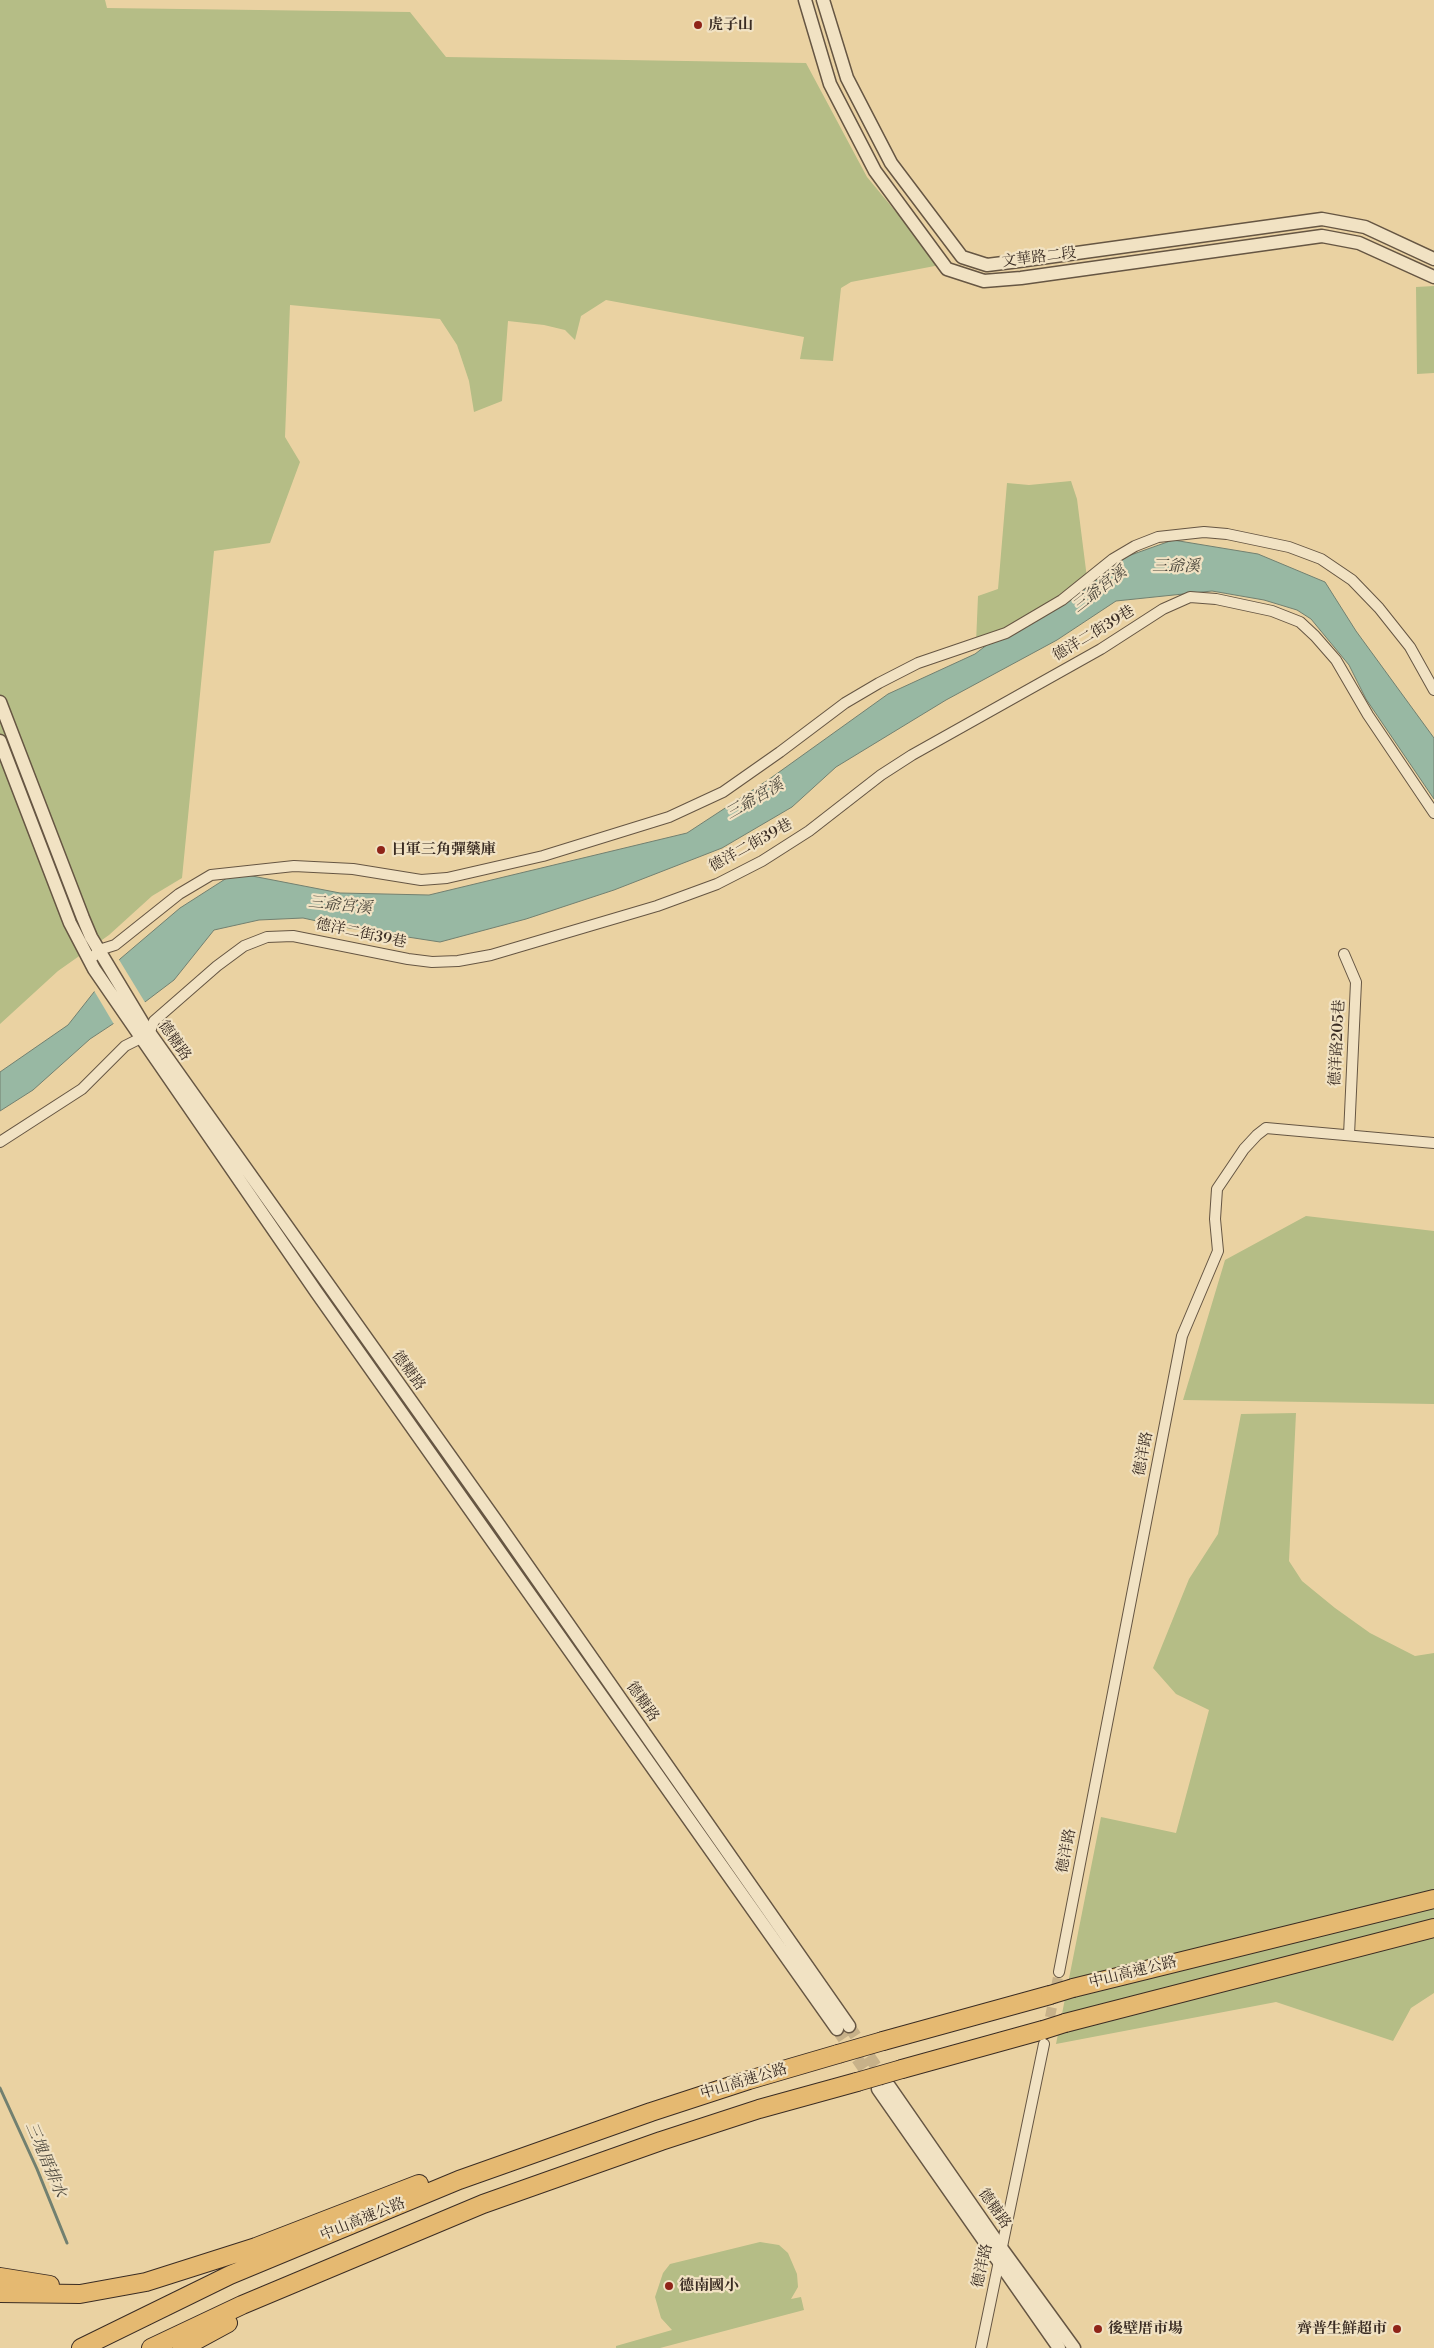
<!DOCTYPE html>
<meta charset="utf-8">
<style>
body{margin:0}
canvas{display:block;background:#ead2a2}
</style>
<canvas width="1434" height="2348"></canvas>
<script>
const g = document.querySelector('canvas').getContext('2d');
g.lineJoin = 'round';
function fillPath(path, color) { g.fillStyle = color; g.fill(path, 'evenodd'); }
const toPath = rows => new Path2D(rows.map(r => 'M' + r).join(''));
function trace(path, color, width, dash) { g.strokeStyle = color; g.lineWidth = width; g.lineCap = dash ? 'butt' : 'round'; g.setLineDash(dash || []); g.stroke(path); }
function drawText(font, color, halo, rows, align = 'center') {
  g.font = font + ' "Libre Bodoni","Noto Serif TC",serif'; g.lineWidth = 4.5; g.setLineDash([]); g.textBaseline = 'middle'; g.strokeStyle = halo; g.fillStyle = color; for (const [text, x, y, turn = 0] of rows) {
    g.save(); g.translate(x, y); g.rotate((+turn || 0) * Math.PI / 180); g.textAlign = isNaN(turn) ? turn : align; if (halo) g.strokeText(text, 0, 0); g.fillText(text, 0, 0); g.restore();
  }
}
const green = toPath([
 [0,0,105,0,107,8,410,12,446,57,806,63,867,177,940,265,851,282,841,288,833,361,800,359,804,337,606,300,581,316,575,340,565,330,544,325,508,321,502,401,474,412,469,381,457,345,440,319,290,305,285,437,300,462,270,543,214,551,182,878,152,896,109,935,58,971,0,1024],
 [1434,286,1434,373,1417,374,1416,287],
 [1071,481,1077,499,1087,578,1059,599,992,637,976,643,978,596,998,589,1007,483,1029,485],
 [1306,1216,1434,1231,1434,1404,1183,1400,1225,1260],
 [1296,1413,1289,1561,1302,1581,1335,1608,1370,1633,1415,1656,1434,1653,1434,1993,1411,2008,1393,2041,1276,2002,1056,2044,1101,1817,1176,1833,1209,1710,1176,1694,1153,1668,1189,1579,1218,1534,1241,1414],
 [760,2242,779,2245,788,2253,797,2274,798,2287,791,2299,801,2297,804,2310,660,2348,616,2348,616,2346,672,2330,661,2318,655,2297,663,2273,670,2264]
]);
const water = toPath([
 [1173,540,1258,554,1325,582,1356,631,1434,738,1434,799,1366,699,1349,665,1311,619,1297,610,1264,600,1212,591,1116,601,1057,640,946,700,836,767,792,807,722,848,614,890,526,919,440,942,349,928,303,918,259,920,214,930,174,980,137,1008,90,1039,33,1090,0,1111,0,1072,68,1025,120,959,180,908,230,876,247,875,340,893,429,895,687,833,768,780,888,694,975,654,992,641,1088,584,1128,556,1173,540]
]);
const pier = toPath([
 [118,958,146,1004,115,1026,93,989]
]);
const stream = toPath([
 [0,2088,37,2169,67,2243]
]);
const minorTunnel = toPath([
 [1047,2032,1059,1972]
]);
const tertiaryTunnel = toPath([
 [849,2026,885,2080],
 [837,2029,875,2085]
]);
const minor = toPath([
 [1344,954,1356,982,1349,1135],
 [94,956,99,950,115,945,179,894,211,875,294,866,353,869,421,880,447,878,543,856,669,817,723,792,780,752,845,703,879,683,918,663,1006,633,1062,600,1113,559,1135,546,1158,537,1204,532,1227,534,1289,547,1321,559,1352,580,1379,608,1410,647,1434,690],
 [0,1142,82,1089,125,1046,149,1034,154,1021,217,966,244,946,267,937,293,936,408,959,432,962,458,961,491,955,657,906,717,884,762,861,809,831,881,775,912,755,1101,649,1163,609,1190,597,1216,599,1272,611,1300,622,1315,636,1336,660,1368,715,1434,813],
 [1059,1972,1182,1336,1218,1251,1215,1219,1217,1189,1244,1149,1257,1135,1266,1128,1434,1143],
 [981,2348,1044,2044]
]);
const tertiary = toPath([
 [805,0,830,84,875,171,947,269,984,281,1021,278,1322,236,1359,243,1434,277],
 [823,0,847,78,891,163,962,257,987,265,1019,261,1322,219,1365,227,1434,259],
 [0,702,83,918,91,937,144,1025,497,1522,849,2026],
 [0,741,70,923,94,969,317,1293,837,2029],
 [889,2086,1002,2249,1074,2348],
 [878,2089,1059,2348]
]);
const motorway = toPath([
 [1073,1988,1434,1899],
 [1065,2023,1434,1928],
 [883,2041,1050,1995],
 [902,2069,1043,2030],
 [0,2277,50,2285],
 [0,2293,80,2294,146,2282,256,2247,419,2184],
 [81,2348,230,2275,459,2180,651,2112,749,2080,838,2054],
 [151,2348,242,2305,483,2204,661,2141,759,2109,857,2082],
 [182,2348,228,2323]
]);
const motorwayBridge = toPath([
 [1050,1995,1073,1988],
 [1043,2030,1065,2023],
 [838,2054,883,2041],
 [857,2082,902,2069]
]);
const markers = [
 [698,25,5,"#8f2418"],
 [381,850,5,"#8f2418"],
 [669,2286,5,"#8f2418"],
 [1098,2329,5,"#8f2418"],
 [1397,2329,5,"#8f2418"]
];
const poiNames = [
 ["虎子山",708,25],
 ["日軍三角彈藥庫",391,850],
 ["德南國小",679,2286],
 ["後壁厝市場",1108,2329],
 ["齊普生鮮超市",1387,2329,"right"]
];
const streetNames = [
 ["文華路二段",1039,258,-7],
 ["德洋二街39巷",1094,634,-31],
 ["德洋二街39巷",751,846,-29],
 ["德洋二街39巷",361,934,12],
 ["德糖路",174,1041,55],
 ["德洋路205巷",1338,1043,-87],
 ["德糖路",408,1371,54],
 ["德洋路",1144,1454,-79],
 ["德糖路",642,1702,55],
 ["德洋路",1067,1851,-79],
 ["中山高速公路",1133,1973,-14],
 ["中山高速公路",744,2082,-17],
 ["德糖路",994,2209,55],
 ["中山高速公路",363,2220,-22],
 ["德洋路",983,2266,-77]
];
const waterNames = [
 ["三爺溪",1176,567],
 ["三爺宮溪",1100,590,-38],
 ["三爺宮溪",755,800,-30],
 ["三爺宮溪",340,906,6],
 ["三塊厝排水",45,2160,67]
];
fillPath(green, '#b5bd86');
fillPath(water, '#98b8a3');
trace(water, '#728070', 1);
fillPath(pier, '#ead2a2');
trace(stream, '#728070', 3);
trace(minorTunnel, '#c7b189', 10, [10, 5]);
trace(tertiaryTunnel, '#c7b189', 12, [12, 6]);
trace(minor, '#665643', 12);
trace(tertiary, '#665643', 15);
trace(motorway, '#3a2c23', 20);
trace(minor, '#f1e2c3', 10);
trace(tertiary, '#f1e2c3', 12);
trace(motorway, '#e5b971', 18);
trace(motorwayBridge, '#3a2c23', 20, []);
trace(motorwayBridge, '#e5b971', 18);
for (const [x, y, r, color] of markers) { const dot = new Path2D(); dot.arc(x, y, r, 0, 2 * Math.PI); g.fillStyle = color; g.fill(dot); trace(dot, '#f1e2c3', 2); }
drawText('bold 15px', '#3a2c23', '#f1e2c3', poiNames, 'left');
drawText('15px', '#3a2c23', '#f1e2c3', streetNames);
drawText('italic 16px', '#4d483d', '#f1e2c3', waterNames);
</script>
